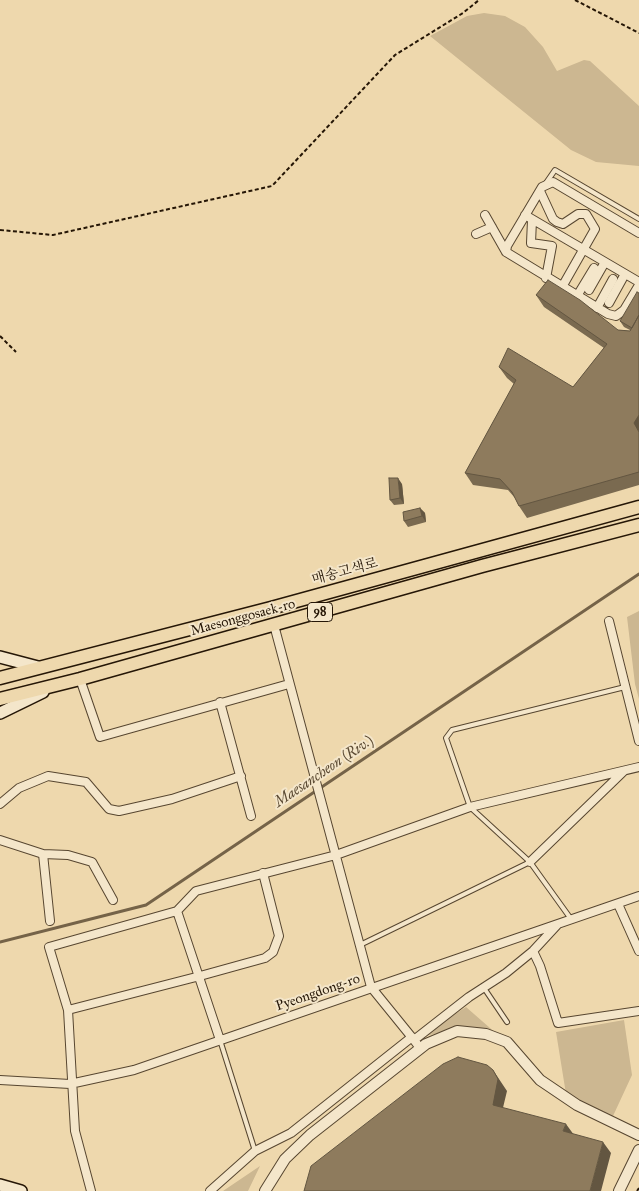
<!DOCTYPE html>
<meta charset="utf-8">
<style>
body{margin:0}
canvas{display:block;background:#eed8ad}
</style>
<canvas width="639" height="1191"></canvas>
<script>
const g = document.querySelector('canvas').getContext('2d');
g.lineJoin = 'round';
function fillPath(path, color) { g.fillStyle = color; g.fill(path, 'evenodd'); }
const toPath = rows => new Path2D(rows.map(r => 'M' + r).join(''));
function trace(path, color, width, dash) { g.strokeStyle = color; g.lineWidth = width; g.lineCap = dash ? 'butt' : 'round'; g.setLineDash(dash || []); g.stroke(path); }
function drawText(font, color, halo, rows, align = 'center') {
  g.font = font + ' "IM FELL Great Primer","Noto Serif KR",serif'; g.lineWidth = 4; g.setLineDash([]); g.textBaseline = 'middle'; g.strokeStyle = halo; g.fillStyle = color; for (const [text, x, y, turn = 0] of rows) {
    g.save(); g.translate(x, y); g.rotate((+turn || 0) * Math.PI / 180); g.textAlign = isNaN(turn) ? turn : align; if (halo) g.strokeText(text, 0, 0); g.fillText(text, 0, 0); g.restore();
  }
}
const green = toPath([
 [484,13,505,16,525,27,543,47,557,71,584,60,590,61,639,106,639,166,596,162,571,150,430,36,467,16],
 [639,611,639,699,635,684,627,617],
 [466,1007,498,1035,458,1029,420,1037],
 [624,1020,632,1075,613,1116,566,1094,556,1032],
 [260,1166,248,1191,223,1191]
]);
const stream = toPath([
 [0,942,146,905,639,574]
]);
const path = toPath([
 [575,0,639,33],
 [0,230,53,235,272,186,395,55,463,13,479,0],
 [0,336,16,352],
 [637,1191,639,1188]
]);
const service = toPath([
 [546,183,555,170,639,219],
 [571,919,530,862,470,807,446,738,452,730,625,687],
 [360,945,530,862],
 [484,988,507,1022],
 [220,1040,255,1151]
]);
const minor = toPath([
 [540,191,553,219,557,222,563,224,578,214,586,214,595,229,562,287],
 [485,215,506,252],
 [525,215,639,282],
 [532,220,531,243,552,246,546,278],
 [639,233,553,182,542,187,507,246,506,252,608,314,616,316,624,310,639,285],
 [476,234,492,227],
 [589,290,605,262],
 [577,296,594,268],
 [609,303,625,274],
 [597,308,613,279],
 [609,621,639,741],
 [274,625,371,987,414,1040],
 [80,679,100,737,289,684],
 [220,702,251,816],
 [0,804,19,788,48,776,86,782,109,809,119,811,172,799,241,776],
 [0,840,43,854],
 [530,862,624,771],
 [618,904,639,951],
 [177,911,196,891,336,855,470,807,639,767],
 [50,921,43,854,68,855,92,862,113,900],
 [533,951,540,966,558,1023,639,1011],
 [68,1010,200,976,265,958,273,952,279,936,263,873],
 [417,1044,414,1040,469,997,506,973,533,951,557,925],
 [0,1080,70,1084,134,1070,639,896],
 [91,1191,75,1131,68,1010,49,947,177,911,220,1040],
 [210,1191,255,1151,291,1133,412,1037]
]);
const tertiary = toPath([
 [265,1191,285,1159,310,1135,426,1044,457,1031,486,1034,507,1042,540,1080,577,1105,639,1135],
 [619,1191,639,1150]
]);
const secondary = toPath([
 [0,657,38,667],
 [0,713,43,692],
 [0,1185,21,1191]
]);
const primary = toPath([
 [0,678,271,608,639,507],
 [0,699,80,679,482,566,639,525]
]);
const wall = toPath([
 [639,293,639,485,527,518,519,506,515,498,508,490,473,485,465,473,514,384,507,378,499,367,573,387,604,348,544,307,536,295,618,330,630,331,630,330,624,327,620,321],
 [402,484,404,504,394,505,390,500],
 [420,508,425,513,426,522,408,527,404,521]
]);
const shadedWall = toPath([
 [639,415,639,432,634,423],
 [398,478,402,484,404,504,400,498],
 [420,508,425,513,426,522,422,516],
 [493,1070,507,1091,501,1116,493,1105],
 [566,1124,574,1135,563,1131],
 [603,1142,611,1153,601,1191,590,1191]
]);
const building = toPath([
 [548,280,580,300,618,330,630,331,639,315,639,415,634,423,639,432,639,472,519,506,512,492,500,479,465,473,516,380,499,367,508,348,573,387,607,344,536,295,548,280],
 [637,292,639,293,639,315,632,328,620,321,637,292],
 [389,478,398,478,400,498,390,500,389,478],
 [420,508,422,516,404,521,403,512,420,508],
 [458,1057,487,1065,493,1070,498,1079,493,1105,566,1124,563,1131,603,1142,590,1191,304,1191,311,1166,443,1064,458,1057]
]);
const shields = [
 [320,612,25]
];
const shieldNames = [
 ["98",320,612]
];
const streetNames = [
 ["매송고색로",345,572,-15],
 ["Maesonggosaek-ro",243,618,-15],
 ["Pyeongdong-ro",318,993,-19]
];
const waterNames = [
 ["Maesancheon (Riv.)",324,772,-34]
];
fillPath(green, '#ccb791');
trace(stream, '#756348', 3);
trace(service, '#574630', 6);
trace(minor, '#574630', 10);
trace(tertiary, '#574630', 12);
trace(secondary, '#251606', 14);
trace(primary, '#251606', 15);
trace(path, '#251606', 2, [4, 2.5]);
trace(service, '#f4e6ca', 4);
trace(minor, '#f4e6ca', 8);
trace(tertiary, '#f4e6ca', 10);
trace(secondary, '#f4e6ca', 11);
trace(primary, '#eed8ad', 12);
fillPath(wall, '#7a6a50');
fillPath(shadedWall, '#635641');
fillPath(building, '#8e7b5d');
trace(building, '#635641', 1);
for (const [x, y, w] of shields) { const box = new Path2D(); box.roundRect(x - w / 2, y - 9.5, w, 19, 4); g.fillStyle = '#f4e6ca'; g.fill(box); trace(box, '#251606', 1); }
drawText('bold 12px', '#251606', null, shieldNames);
drawText('14px', '#251606', '#f4e6ca', streetNames);
drawText('italic 15px', '#5a4932', '#f4e6ca', waterNames);
</script>
